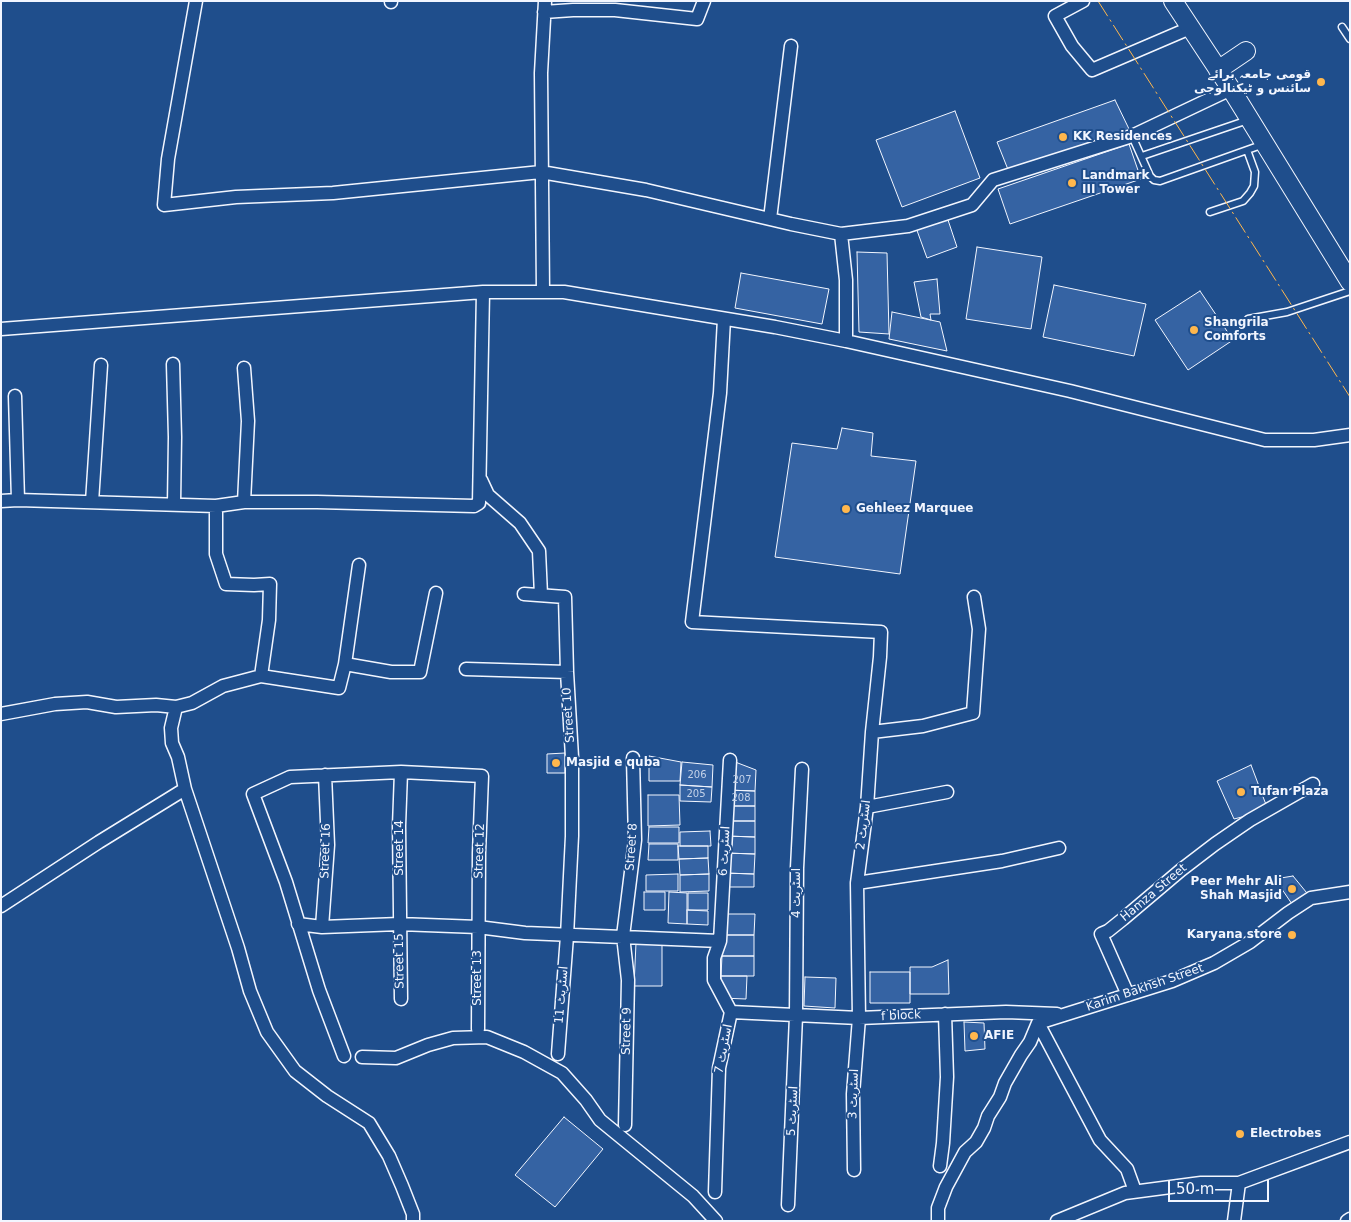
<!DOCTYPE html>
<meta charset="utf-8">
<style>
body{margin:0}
#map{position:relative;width:1351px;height:1222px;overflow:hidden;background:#1f4e8c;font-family:"DejaVu Sans",sans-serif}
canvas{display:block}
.frame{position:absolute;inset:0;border:2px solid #f2f6ff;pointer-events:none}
.scale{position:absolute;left:1168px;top:1180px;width:101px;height:22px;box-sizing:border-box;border:2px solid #f2f6ff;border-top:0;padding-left:6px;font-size:15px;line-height:18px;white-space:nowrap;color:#f2f6ff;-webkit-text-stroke:4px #1f4e8c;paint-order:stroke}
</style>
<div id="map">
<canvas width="1351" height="1222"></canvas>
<div class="frame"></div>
<div class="scale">50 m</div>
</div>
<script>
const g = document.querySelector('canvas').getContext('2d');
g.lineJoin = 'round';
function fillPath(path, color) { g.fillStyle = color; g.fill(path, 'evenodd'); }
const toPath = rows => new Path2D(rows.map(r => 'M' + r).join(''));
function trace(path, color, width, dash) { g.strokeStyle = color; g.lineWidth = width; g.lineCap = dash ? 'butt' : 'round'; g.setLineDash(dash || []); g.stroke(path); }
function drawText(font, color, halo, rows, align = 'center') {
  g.font = font + ' "DejaVu Sans","Noto Naskh Arabic",sans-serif'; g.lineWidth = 4; g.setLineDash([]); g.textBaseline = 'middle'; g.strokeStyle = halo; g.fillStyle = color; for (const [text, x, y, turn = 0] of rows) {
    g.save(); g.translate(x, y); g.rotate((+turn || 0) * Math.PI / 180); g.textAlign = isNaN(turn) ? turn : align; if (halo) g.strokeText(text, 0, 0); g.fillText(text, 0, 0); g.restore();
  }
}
const building = toPath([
 [1115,100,1130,131,1009,172,997,142,1115,100],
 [955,111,980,178,902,207,876,140,955,111],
 [1129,144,1141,179,1010,224,998,189,1129,144],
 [946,214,957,247,927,258,915,225,946,214],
 [977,247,1042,257,1031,329,966,319,977,247],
 [857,252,887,253,889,334,859,332,857,252],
 [741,273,829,289,822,324,735,308,741,273],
 [937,279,940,314,930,314,931,320,921,317,914,282,937,279],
 [1054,285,1146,304,1134,356,1043,337,1054,285],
 [1200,291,1233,340,1188,370,1155,320,1200,291],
 [892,312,940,322,947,351,889,339,892,312],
 [842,428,873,433,871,456,916,461,900,574,775,557,792,443,837,449,842,428],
 [565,753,565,773,547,773,547,754,565,753],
 [649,756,681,762,680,781,649,781,649,756],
 [730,760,756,770,755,791,726,790,730,760],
 [682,762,713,765,712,787,680,785,682,762],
 [1251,765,1265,802,1269,810,1234,819,1217,781,1251,765],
 [680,785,712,787,711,802,680,801,680,785],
 [726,790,755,791,755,806,726,806,726,790],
 [648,795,679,795,680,825,648,826,648,795],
 [726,806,755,806,755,821,726,821,726,806],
 [726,821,755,821,755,837,726,836,726,821],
 [649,827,679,827,679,843,648,843,649,827],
 [710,831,711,846,680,846,680,832,710,831],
 [726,836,755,837,755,854,725,853,726,836],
 [649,844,678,844,678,860,648,860,649,844],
 [678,846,708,846,708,858,679,859,678,846],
 [725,853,755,854,754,874,725,873,725,853],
 [708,858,709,874,680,875,679,859,708,858],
 [723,873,754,874,754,887,723,887,723,873],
 [678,874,678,891,646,891,646,875,678,874],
 [709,874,709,891,680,892,680,875,709,874],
 [1293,876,1311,898,1292,904,1275,879,1293,876],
 [644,892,665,892,665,910,644,910,644,892],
 [669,892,687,893,687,924,668,923,669,892],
 [688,893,708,893,708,910,688,910,688,893],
 [687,910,708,911,708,925,687,924,687,910],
 [722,914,755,914,754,935,722,935,722,914],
 [722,935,754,935,754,956,722,956,722,935],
 [636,943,662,943,662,986,634,986,636,943],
 [722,956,754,956,754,976,721,976,722,956],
 [948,960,949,994,910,994,910,967,932,967,948,960],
 [870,972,910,972,910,1003,870,1003,870,972],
 [721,976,747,976,746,999,721,998,721,976],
 [805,977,836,978,835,1008,804,1006,805,977],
 [964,1022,984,1023,985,1049,965,1051,964,1022],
 [564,1117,603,1149,555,1207,515,1175,564,1117]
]);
const lane = toPath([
 [1342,27,1350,39],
 [1132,136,1150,176,1154,180,1160,181,1264,144],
 [1142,156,1248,120],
 [1210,212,1243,201,1250,193,1254,186,1255,172,1247,150],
 [1248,319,1287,312,1350,291]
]);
const street = toPath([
 [196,1,168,159,164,205,236,197,333,193,541,172,646,190,791,224,841,234,908,226,972,205,993,180,1132,136,1231,89],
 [391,1,391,2],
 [1083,1,1055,16,1072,46,1092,70,1190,28],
 [544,12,573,10,615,10,697,19,704,1],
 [770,219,791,46],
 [841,234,846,280,846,341],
 [543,292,541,73,545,1],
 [724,319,720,393,692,622,881,632,880,657,872,732,867,807,857,883,859,1018,853,1094,854,1170],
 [1,329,483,292,564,292,775,327,846,341,1070,391,1265,440,1314,440,1350,435],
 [173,364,175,437,174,504],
 [244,368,248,421,244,502],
 [15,396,18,500],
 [481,480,488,495,520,523,539,551,541,595],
 [1,501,18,500,216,506,244,502,317,502,474,506,479,503,483,292],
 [92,502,101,365],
 [216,506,216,554,226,584,254,585,270,584,269,620,261,676],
 [524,594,565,597,567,672,572,757,572,836,567,936,558,1054],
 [345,664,359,565],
 [466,669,567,672],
 [176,707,192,703,223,686,261,676,339,688,345,664,391,672,420,672,436,593],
 [1,714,55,704,87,702,116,707,156,705,176,707,171,728,172,743,178,757,185,789,238,948,250,991,267,1032,295,1071,327,1096,369,1123,389,1156,402,1186,413,1214,413,1221],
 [872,732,923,726,973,713,979,629,974,597],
 [401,772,399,826,401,999],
 [867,807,947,792],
 [857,883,1002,861,1059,848],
 [1,906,99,842,185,789],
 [298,924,322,927,399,924,478,927,525,933,720,941],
 [322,927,328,845,325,775],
 [1128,995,1101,934,1108,931,1123,919,1181,870,1215,844,1250,820,1313,784],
 [731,1012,859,1018,1006,1012,1057,1014],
 [1038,1023,1100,1140,1127,1169,1135,1191],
 [344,1056,319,990,286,882,253,794,290,777,401,772,482,776,479,853,478,1029],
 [362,1057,396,1058,428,1045,453,1038,487,1037,524,1052,562,1073,586,1100,600,1120,693,1196,716,1221],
 [625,1125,628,980,623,936,635,840,633,758],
 [940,1166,943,1143,947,1077,945,1014],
 [715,1192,719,1068,731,1012,714,980,714,958,720,941,730,760],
 [788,1205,796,1016,797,868,802,769],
 [938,1221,938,1208,946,1187,965,1152,976,1142,984,1128,988,1116,1000,1097,1005,1083,1021,1055,1030,1042,1038,1023,1172,981,1214,963,1250,942,1288,913,1311,898,1350,892],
 [1057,1221,1125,1193,1201,1183,1239,1183,1350,1142],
 [1234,1221,1239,1183],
 [1347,1221,1350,1219]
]);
const secondary = toPath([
 [1173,1,1231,89,1350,282],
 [1218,70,1246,51]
]);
const power = toPath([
 [1098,1,1350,397]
]);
const markers = [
 [1321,82,5,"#ffb74d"],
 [1063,137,5,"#ffb74d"],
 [1072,183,5,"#ffb74d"],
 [1194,330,5,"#ffb74d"],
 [846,509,5,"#ffb74d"],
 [556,763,5,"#ffb74d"],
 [1241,792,5,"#ffb74d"],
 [1292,889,5,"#ffb74d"],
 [1292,935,5,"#ffb74d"],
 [974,1036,5,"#ffb74d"],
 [1240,1134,5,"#ffb74d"]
];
const numberNames = [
 ["206",697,775],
 ["207",742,780],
 ["205",696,794],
 ["208",741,798]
];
const poiNames = [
 ["قومی جامعہ برائے",1311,75,"right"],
 ["سائنس و ٹیکنالوجی",1311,89,"right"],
 ["KK Residences",1073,137],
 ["Landmark",1082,176],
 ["III Tower",1082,190],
 ["Shangrila",1204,323],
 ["Comforts",1204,337],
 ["Gehleez Marquee",856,509],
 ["Masjid e quba",566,763],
 ["Tufan Plaza",1251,792],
 ["Peer Mehr Ali",1282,882,"right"],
 ["Shah Masjid",1282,896,"right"],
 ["Karyana store",1282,935,"right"],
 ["AFIE",984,1036],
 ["Electrobes",1250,1134]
];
const streetNames = [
 ["Street 10",569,715,-94],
 ["اسٹریٹ 2",864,825,-83],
 ["Street 8",632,847,-86],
 ["Street 14",400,848,-90],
 ["Street 16",326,851,-88],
 ["Street 12",480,851,-88],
 ["اسٹریٹ 6",725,851,-87],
 ["اسٹریٹ 4",797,893,-90],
 ["Hamza Street",1154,893,-40],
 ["Street 15",400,961,-91],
 ["Street 13",478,978,-90],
 ["Karim Bakhsh Street",1145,988,-19],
 ["اسٹریٹ 11",562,995,-85],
 ["f block",901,1016,-3],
 ["Street 9",627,1031,-89],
 ["اسٹریٹ 7",724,1049,-79],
 ["اسٹریٹ 3",854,1094,-88],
 ["اسٹریٹ 5",793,1111,-87]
];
fillPath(building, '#3563a3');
trace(building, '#f2f6ff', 1);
trace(lane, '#f2f6ff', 9);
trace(street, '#f2f6ff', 15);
trace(secondary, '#f2f6ff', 20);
trace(lane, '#1f4e8c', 6);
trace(street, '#1f4e8c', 12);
trace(secondary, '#1f4e8c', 18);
trace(power, '#ffb74d', 1, [18, 4, 2.5, 4]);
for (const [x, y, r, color] of markers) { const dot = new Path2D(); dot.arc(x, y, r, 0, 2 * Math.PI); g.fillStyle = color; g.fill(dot); trace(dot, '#1f4e8c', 2); }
drawText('10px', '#c3d1e8', null, numberNames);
drawText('bold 12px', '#f2f6ff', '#1f4e8c', poiNames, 'left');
drawText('12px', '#f2f6ff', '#1f4e8c', streetNames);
</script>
